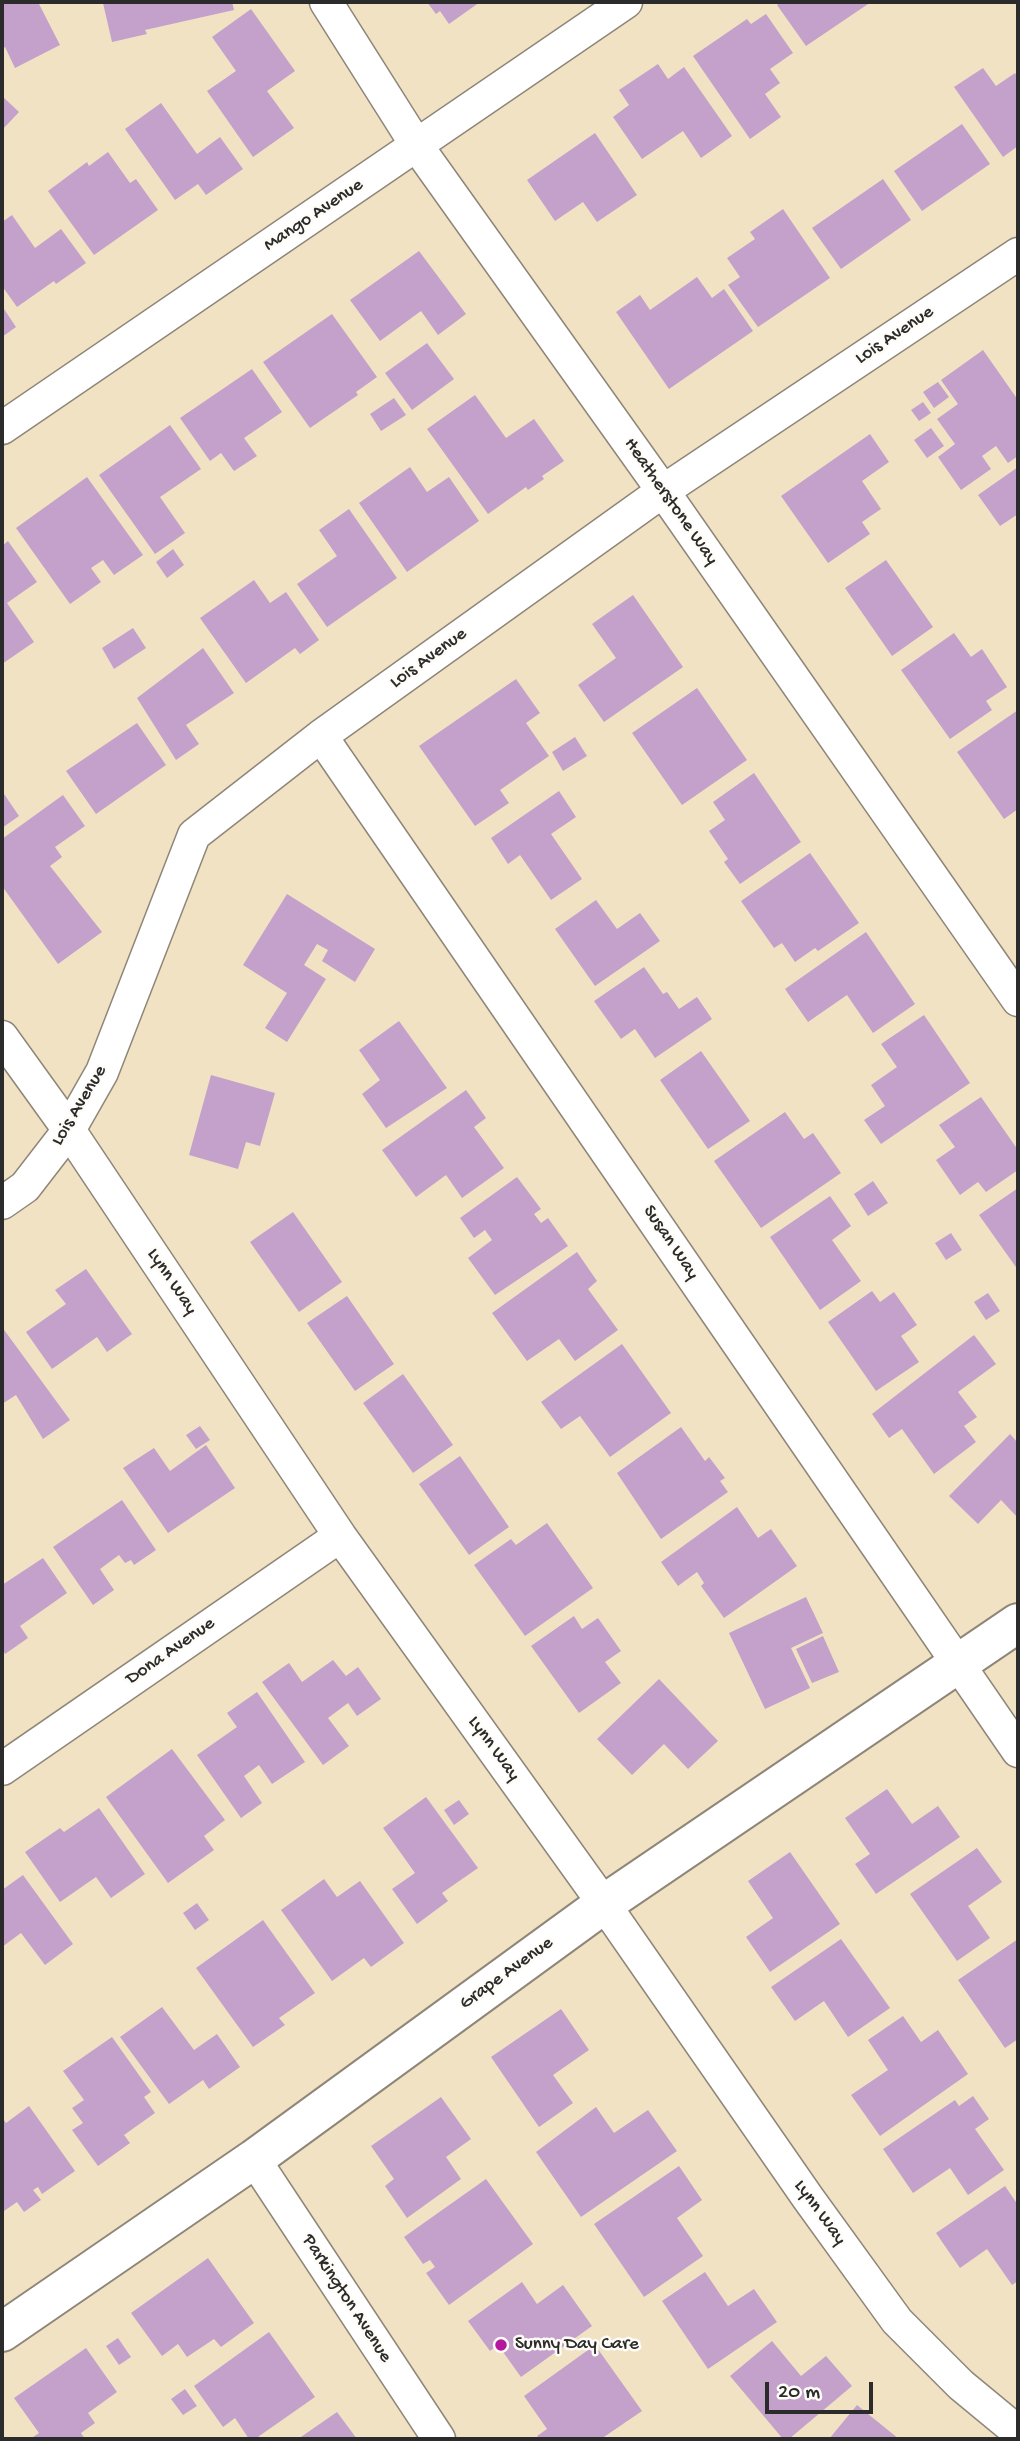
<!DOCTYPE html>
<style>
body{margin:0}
#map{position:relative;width:1020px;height:2441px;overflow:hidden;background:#f1e2c4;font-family:"Gochi Hand",sans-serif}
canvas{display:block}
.frame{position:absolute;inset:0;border:4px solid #2b2b2b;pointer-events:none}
.scale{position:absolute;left:765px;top:2382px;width:108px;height:32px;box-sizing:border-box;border:4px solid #2b2b2b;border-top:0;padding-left:9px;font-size:21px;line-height:24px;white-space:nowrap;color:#2b2b2b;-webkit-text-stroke:5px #fdfcf7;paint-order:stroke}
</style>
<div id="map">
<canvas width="1020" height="2441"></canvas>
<div class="frame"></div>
<div class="scale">20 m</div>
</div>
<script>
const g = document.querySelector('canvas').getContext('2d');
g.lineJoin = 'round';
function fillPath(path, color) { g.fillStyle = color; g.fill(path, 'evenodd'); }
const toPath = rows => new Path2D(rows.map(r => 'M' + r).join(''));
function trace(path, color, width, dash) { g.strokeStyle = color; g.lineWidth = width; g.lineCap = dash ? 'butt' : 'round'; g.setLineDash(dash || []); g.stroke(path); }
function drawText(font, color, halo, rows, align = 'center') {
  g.font = font + ' "Gochi Hand",sans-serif'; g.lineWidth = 5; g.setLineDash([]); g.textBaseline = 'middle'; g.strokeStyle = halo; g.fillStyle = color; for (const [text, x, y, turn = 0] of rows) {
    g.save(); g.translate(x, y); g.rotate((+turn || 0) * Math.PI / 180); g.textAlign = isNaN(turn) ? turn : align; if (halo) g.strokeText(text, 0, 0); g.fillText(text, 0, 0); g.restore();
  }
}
const building = toPath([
 [2,2,38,2,60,45,15,68,5,47,2,49],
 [110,2,232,2,234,10,145,30,147,34,112,42,103,3],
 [427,2,480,2,449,24,440,11,436,14],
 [781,2,871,2,806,46,777,5],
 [251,9,295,71,267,91,294,128,253,157,207,91,236,71,212,37],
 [766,14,793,53,770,69,780,83,765,94,781,117,750,139,693,56,747,19,751,24],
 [658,64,668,79,684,67,732,136,701,158,683,131,642,159,613,117,629,105,619,90],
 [983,68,996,86,1015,73,1018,78,1018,146,1003,157,954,87],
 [2,96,19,112,2,130],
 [161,103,197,154,220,137,243,169,206,195,198,184,175,200,125,129],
 [962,124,990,164,922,211,894,171],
 [595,133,637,195,597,222,583,202,555,221,527,180],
 [108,152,130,183,136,179,158,210,94,255,48,191,87,162,89,166],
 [883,179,911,220,841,269,812,228],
 [783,209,830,278,758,327,728,285,740,277,727,258,755,239,750,232],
 [12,215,35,248,61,229,86,263,56,284,54,281,17,307,2,286,2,222],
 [419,251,466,314,438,335,421,311,380,341,350,300],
 [697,277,712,298,724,289,753,331,669,389,616,312,640,295,650,310],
 [2,306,16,327,2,337],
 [332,314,377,377,356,392,358,395,310,428,263,362],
 [427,343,454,379,412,410,385,373],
 [983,350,1018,400,1018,456,1008,463,996,446,982,456,991,469,961,490,938,457,955,444,937,419,958,404,941,380],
 [252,369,282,412,244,438,257,456,234,471,221,453,210,461,180,418],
 [938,382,949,397,934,408,923,392],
 [475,395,506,438,534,419,564,461,542,476,544,479,528,490,526,487,488,514,427,429],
 [394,398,406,415,381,431,370,414],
 [923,402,931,413,919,421,911,410],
 [170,425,201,469,160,497,185,533,155,554,99,475],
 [931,428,944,446,927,458,914,440],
 [870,434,889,462,862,481,881,509,862,522,870,534,828,563,781,496],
 [410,467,427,492,449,477,479,521,407,572,359,503],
 [1018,467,1018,514,1000,526,978,495],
 [87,477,143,555,114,575,103,560,91,568,101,582,70,604,16,528],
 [349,509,397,578,327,627,297,584,337,556,319,530],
 [8,541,37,582,7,603,34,642,2,664,2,546],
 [173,549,184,565,167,578,156,562],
 [886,560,933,627,892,656,845,588],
 [254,580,270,603,286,592,319,640,300,654,295,648,246,683,200,618],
 [633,595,683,667,604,722,578,685,616,658,592,624],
 [133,628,146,648,114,669,102,648],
 [954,633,971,657,982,649,1007,687,986,701,992,710,950,739,901,670],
 [203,648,234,693,186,725,199,744,176,760,137,698],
 [516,679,540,713,526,723,549,756,500,790,509,803,475,826,419,746],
 [697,688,747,760,682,805,632,733],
 [1018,710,1018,809,1004,819,957,752],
 [137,723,166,765,96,814,66,771],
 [575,737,587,756,563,771,552,752],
 [754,773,801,842,740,884,724,862,728,859,709,831,725,820,713,802],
 [2,791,19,816,2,828],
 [559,791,576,817,551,834,582,879,551,900,520,855,508,864,491,838],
 [63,795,85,826,55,847,62,857,50,866,102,932,58,964,2,886,2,839],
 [810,853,859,923,818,951,815,948,795,962,782,943,774,948,741,901],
 [287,894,375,949,355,982,322,961,328,950,317,944,304,965,326,979,287,1042,265,1028,287,993,243,965],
 [596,900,617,929,640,913,660,941,595,986,555,929],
 [866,932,915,1004,873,1033,847,995,808,1022,785,989],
 [644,967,663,994,667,992,679,1009,697,997,712,1019,655,1058,635,1029,621,1039,594,1001],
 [924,1015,970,1083,881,1144,864,1120,885,1106,871,1085,897,1067,881,1044],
 [399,1021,447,1088,386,1128,362,1094,380,1080,359,1050],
 [701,1051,750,1121,708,1149,660,1080],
 [211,1075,275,1093,260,1146,246,1142,238,1169,189,1155],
 [466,1090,486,1118,474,1127,504,1168,462,1198,446,1175,416,1197,382,1150],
 [981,1097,1018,1150,1018,1170,986,1192,978,1182,960,1195,936,1160,955,1147,939,1125],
 [785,1112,804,1139,813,1133,841,1173,761,1228,714,1161],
 [517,1177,541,1209,534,1214,541,1223,548,1218,568,1246,495,1295,468,1258,492,1240,485,1230,474,1238,460,1218],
 [873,1181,888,1203,868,1216,854,1194],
 [1018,1188,1018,1270,979,1215],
 [830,1196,851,1226,832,1240,861,1281,820,1310,770,1237],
 [293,1212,342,1282,299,1312,250,1242],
 [951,1233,962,1250,946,1260,935,1243],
 [577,1252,597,1281,588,1289,618,1330,575,1361,559,1339,527,1361,492,1313],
 [86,1269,132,1334,107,1352,97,1337,52,1369,26,1332,66,1304,55,1290],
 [872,1291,880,1302,894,1292,917,1325,901,1336,919,1362,876,1391,828,1322],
 [988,1293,1000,1311,986,1320,974,1302],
 [347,1296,394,1364,355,1391,307,1323],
 [2,1327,70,1420,43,1439,16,1395,2,1404],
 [974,1335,996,1364,958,1392,977,1417,964,1426,976,1442,934,1474,902,1429,889,1438,872,1414],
 [622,1344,671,1413,610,1457,580,1416,561,1429,541,1402],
 [403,1374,453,1445,413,1473,363,1403],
 [200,1426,210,1440,196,1449,186,1435],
 [681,1427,705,1461,709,1457,725,1478,720,1481,728,1492,661,1539,617,1473],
 [1010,1434,1018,1443,1018,1518,1001,1500,978,1524,949,1496],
 [206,1445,235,1488,168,1533,123,1468,154,1448,170,1471],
 [460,1456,509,1527,469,1555,419,1484],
 [122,1500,156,1550,134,1565,131,1560,125,1563,119,1555,100,1569,114,1590,93,1605,53,1547],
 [737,1507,758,1538,771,1529,797,1566,724,1618,701,1586,704,1583,697,1572,678,1586,661,1562],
 [547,1523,593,1588,525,1636,474,1565,511,1539,516,1545],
 [43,1558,67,1593,20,1626,28,1638,5,1654,2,1648,2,1585],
 [806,1597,823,1633,791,1648,810,1688,765,1709,729,1633],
 [574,1616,582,1629,598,1618,621,1651,605,1662,621,1683,579,1713,531,1646],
 [823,1636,839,1672,812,1683,796,1649],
 [333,1660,346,1676,358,1667,381,1699,357,1716,348,1703,328,1718,349,1746,323,1765,262,1682,289,1663,302,1682],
 [659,1679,718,1741,688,1769,664,1744,632,1775,597,1739],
 [257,1692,305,1762,272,1784,259,1765,244,1776,262,1803,241,1818,197,1755,237,1727,227,1713],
 [172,1749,225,1820,204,1836,214,1850,168,1883,106,1797],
 [887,1789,912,1824,938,1806,960,1837,876,1894,855,1864,870,1854,845,1818],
 [426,1797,478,1868,442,1893,448,1901,417,1924,392,1889,415,1873,383,1828],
 [459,1800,469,1814,454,1825,444,1810],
 [99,1808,145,1874,111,1898,96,1877,60,1902,25,1852,60,1828,64,1832],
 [977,1848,1002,1882,968,1906,990,1938,957,1961,910,1894],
 [790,1852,840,1924,770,1972,746,1937,773,1918,748,1881],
 [23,1875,73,1944,45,1965,21,1933,2,1947,2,1890],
 [324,1879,337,1897,360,1881,404,1943,371,1967,364,1958,332,1981,281,1910],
 [197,1903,209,1920,195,1930,183,1913],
 [263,1920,315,1993,279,2018,285,2025,253,2047,196,1968],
 [841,1939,890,2008,848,2037,824,2001,795,2021,771,1987],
 [1018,1939,1018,2039,1005,2048,958,1980],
 [162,2007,194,2050,217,2034,240,2067,209,2089,203,2080,169,2104,120,2037],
 [561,2009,589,2050,553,2075,573,2103,539,2127,491,2057],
 [903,2016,921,2042,938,2030,968,2074,880,2136,851,2095,888,2070,868,2040],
 [112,2037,151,2092,144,2097,155,2113,124,2135,130,2143,98,2166,72,2130,83,2123,72,2108,84,2100,63,2071],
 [973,2096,989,2119,975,2129,1004,2170,968,2195,950,2168,913,2193,883,2149,955,2100,959,2106],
 [441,2097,471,2139,446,2157,461,2179,407,2218,385,2186,394,2179,371,2146],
 [29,2106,75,2171,42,2194,38,2187,33,2190,41,2200,24,2212,17,2202,4,2211,2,2117,6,2123],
 [596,2107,614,2133,648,2110,677,2151,581,2217,536,2152],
 [679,2166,702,2200,677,2218,703,2256,644,2297,594,2224],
 [486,2179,533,2244,449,2305,426,2273,435,2267,430,2260,423,2264,404,2237],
 [1005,2186,1018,2205,1018,2281,1012,2285,987,2249,960,2268,936,2233],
 [208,2258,254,2323,221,2347,214,2339,187,2357,178,2344,162,2356,131,2313],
 [705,2272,728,2306,754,2289,777,2322,708,2369,662,2301],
 [522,2282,537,2304,563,2285,592,2326,521,2377,498,2345,490,2351,468,2321],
 [269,2332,315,2397,255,2439,249,2439,235,2418,223,2427,194,2386],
 [118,2338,131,2357,119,2365,106,2346],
 [772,2341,801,2376,826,2356,852,2386,789,2439,783,2439,730,2376],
 [595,2345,642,2411,601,2439,540,2439,537,2436,547,2429,524,2396],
 [86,2348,117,2392,88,2413,95,2423,81,2433,85,2439,30,2439,39,2433,14,2398],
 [185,2389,197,2406,183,2415,171,2399],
 [857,2405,899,2439,829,2439],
 [337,2412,357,2439,298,2439]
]);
const minor = toPath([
 [326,2,417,146,663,491,1018,1000],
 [2,428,626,2],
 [321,736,1018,1751],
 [2,1037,69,1130,340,1536,604,1904,808,2198,897,2321,961,2385,1018,2432],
 [2,1203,25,1187,69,1130,102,1072,194,835,321,736,663,491,1018,254],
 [2,1769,340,1536],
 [254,2159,439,2439]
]);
const tertiary = toPath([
 [2,2332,254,2159,604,1904,1018,1623]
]);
const markers = [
 [501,2345,7,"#b5179e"]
];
const streetNames = [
 ["Mango Avenue",314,216,-34],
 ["Lois Avenue",895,336,-34],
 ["Heatherstone Way",670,502,55],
 ["Lois Avenue",429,659,-36],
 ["Lois Avenue",80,1106,-59],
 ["Susan Way",670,1243,56],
 ["Lynn Way",171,1282,56],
 ["Dona Avenue",171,1652,-35],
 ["Lynn Way",493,1749,54],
 ["Grape Avenue",507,1974,-36],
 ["Lynn Way",819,2213,54],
 ["Parkington Avenue",346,2299,57]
];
const poiNames = [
 ["Sunny Day Care",515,2345]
];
fillPath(building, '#c4a1ca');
trace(minor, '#8e8678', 35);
trace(tertiary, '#8e8678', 42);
trace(minor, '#fff', 32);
trace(tertiary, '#fff', 38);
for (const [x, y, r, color] of markers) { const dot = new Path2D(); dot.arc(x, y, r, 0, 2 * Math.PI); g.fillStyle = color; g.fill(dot); trace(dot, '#fdfcf7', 2.5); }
drawText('19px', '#2b2b2b', '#fdfcf7', streetNames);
drawText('19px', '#2b2b2b', '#fdfcf7', poiNames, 'left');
</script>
